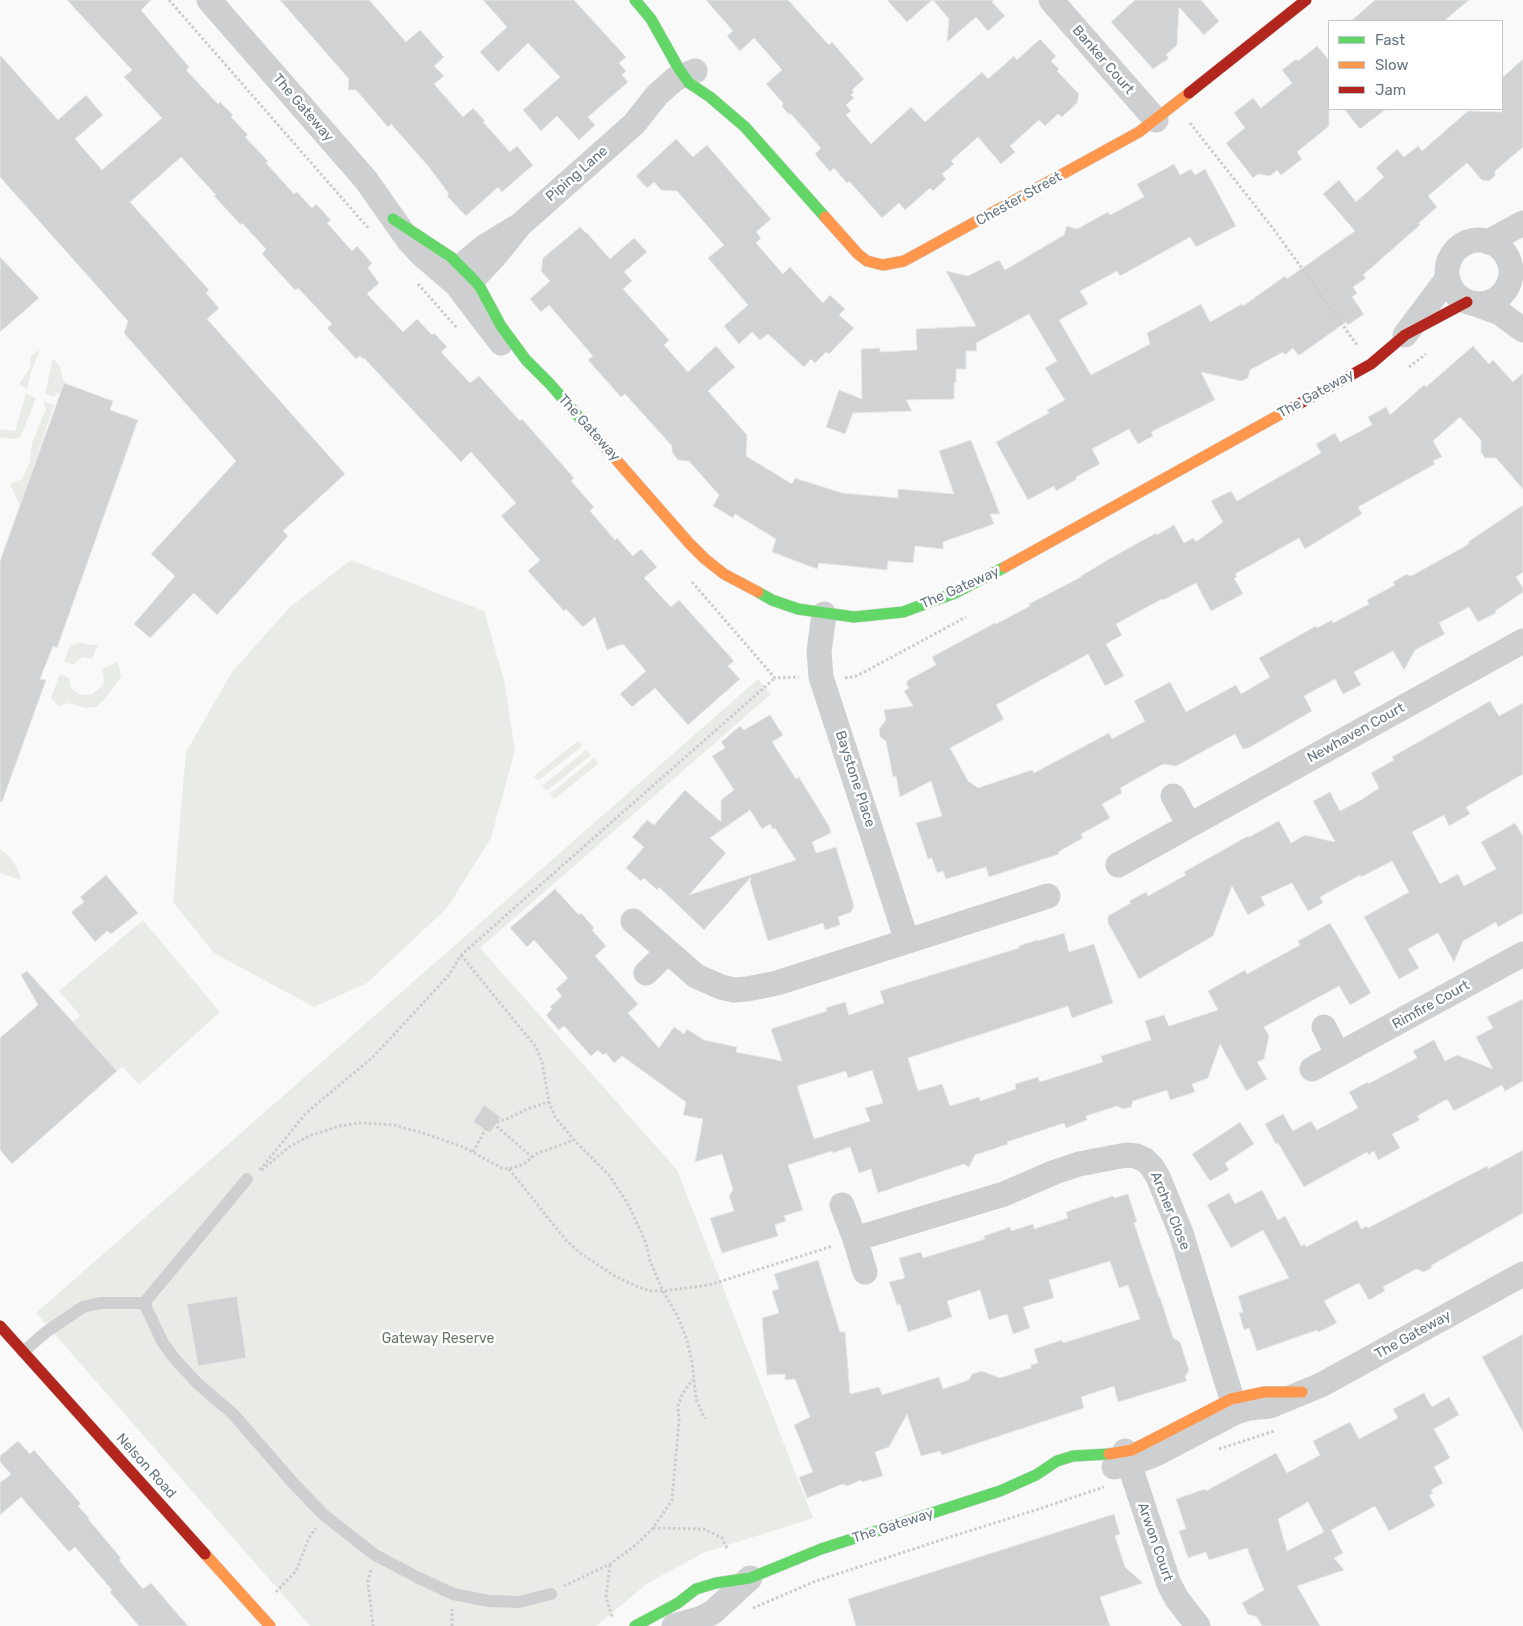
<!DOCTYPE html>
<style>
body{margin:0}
#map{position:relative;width:1523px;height:1626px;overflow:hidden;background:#f9f9f9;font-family:Rubik,sans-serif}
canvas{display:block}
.legend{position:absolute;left:1328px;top:20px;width:175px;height:90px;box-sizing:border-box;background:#fff;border:1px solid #c1c8cd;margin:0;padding:6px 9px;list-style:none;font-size:15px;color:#657683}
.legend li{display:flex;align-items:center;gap:10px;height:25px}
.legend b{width:25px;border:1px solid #c1c8cd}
</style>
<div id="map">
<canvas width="1523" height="1626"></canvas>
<ul class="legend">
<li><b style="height:6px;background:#63d668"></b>Fast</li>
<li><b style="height:6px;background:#ff974d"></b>Slow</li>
<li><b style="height:6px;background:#b3261e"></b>Jam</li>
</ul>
</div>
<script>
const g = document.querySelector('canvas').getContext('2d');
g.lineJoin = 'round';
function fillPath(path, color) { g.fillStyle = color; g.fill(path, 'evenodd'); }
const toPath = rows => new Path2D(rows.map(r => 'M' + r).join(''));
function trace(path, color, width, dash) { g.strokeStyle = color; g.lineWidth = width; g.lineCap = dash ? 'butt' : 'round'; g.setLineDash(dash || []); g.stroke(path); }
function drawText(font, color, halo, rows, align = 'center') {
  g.font = font + ' Rubik,sans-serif'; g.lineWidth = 5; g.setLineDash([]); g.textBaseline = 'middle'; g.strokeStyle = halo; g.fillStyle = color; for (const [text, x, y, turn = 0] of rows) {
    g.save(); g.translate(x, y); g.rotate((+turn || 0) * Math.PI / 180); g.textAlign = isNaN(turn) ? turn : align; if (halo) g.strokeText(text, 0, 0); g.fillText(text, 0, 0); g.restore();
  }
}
const green = toPath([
 [38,350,39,352,32,369,27,389,19,384,30,368,31,357],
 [53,358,60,367,64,383,59,394,56,393,55,397,45,394],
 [26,394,36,398,21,436,18,438,14,439,0,437,0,429,15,431],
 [43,401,54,405,20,506,10,484,22,479,30,462,32,443,46,409],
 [351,560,484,611,504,680,515,750,491,838,447,908,367,983,314,1007,214,953,173,902,186,752,232,672,291,606],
 [77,642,91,645,98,644,92,659,84,657,78,660,73,665,64,661,71,644,75,645],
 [118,662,121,677,104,700,96,707,85,708,68,703,59,707,51,698,60,674,70,679,70,685,72,689,77,693,83,695,92,694,101,687,104,681,102,669],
 [758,679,771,694,480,948,677,1170,813,1518,703,1553,648,1583,596,1626,310,1626,36,1313],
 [578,741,582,746,538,781,534,776],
 [586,750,591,755,547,791,542,786],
 [594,758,598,764,554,799,550,794],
 [0,849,9,856,17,868,21,880,0,873],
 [143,920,220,1012,139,1085,123,1067,117,1071,73,1022,80,1015,59,991]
]);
const building = toPath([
 [67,0,151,0,141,10,189,67,186,70,218,104,220,102,233,115,231,117,248,135,245,137,268,161,266,163,294,194,297,192,312,208,316,204,331,220,327,223,352,251,357,246,372,263,368,268,379,283,367,294,403,332,417,319,432,335,434,333,447,347,441,352,470,383,479,376,520,421,522,419,574,478,571,481,594,507,590,511,615,540,617,538,633,556,641,549,657,567,644,578,671,607,679,600,734,661,728,666,740,679,688,725,655,688,632,707,620,694,646,671,623,644,607,650,595,617,583,627,566,609,564,611,528,571,540,560,501,516,516,503,471,452,461,462,364,358,363,359,360,356,356,359,327,328,332,324,298,288,295,290,262,254,266,249,242,223,241,225,214,196,216,195,181,157,130,202,209,290,206,293,219,308,207,319,345,474,283,531,288,536,217,615,194,593,150,638,134,624,175,576,151,554,236,461,124,333,128,321,0,177,0,55,58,120,86,95,103,115,75,139,102,170,162,118,124,77,132,70,67,0],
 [280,0,369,0,406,42,420,30,444,57,434,66,444,76,434,84,463,117,473,108,485,121,483,122,510,152,517,146,533,165,502,192,498,187,466,216,447,196,449,194,429,167,391,124,388,127,356,90,348,90,349,79,280,0],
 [483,0,574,0,626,57,619,63,626,71,622,75,628,82,588,117,595,125,579,140,557,116,541,131,523,110,560,77,528,43,498,72,480,52,507,27,483,0],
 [706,0,788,0,829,45,832,42,864,79,852,90,854,92,851,95,854,98,846,105,851,111,846,115,871,144,911,107,925,122,982,72,988,79,1014,56,1017,60,1040,39,1056,56,1051,61,1059,69,1057,71,1079,94,1077,103,1062,117,1058,114,1045,126,1039,120,1010,146,1015,152,1001,164,978,137,951,161,954,164,942,174,946,179,933,191,930,188,905,210,899,203,882,218,849,181,847,183,834,168,830,172,815,154,821,148,791,114,789,114,782,107,783,103,766,84,782,70,778,65,754,38,740,51,727,36,733,31,706,0],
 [887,0,932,0,907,22,887,0],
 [933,0,994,0,992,2,1005,16,988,31,976,17,947,42,949,19,933,0],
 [1135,0,1201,0,1219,21,1204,35,1179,7,1177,45,1166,55,1169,58,1153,69,1111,22,1135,0],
 [1375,0,1469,0,1444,21,1351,21,1375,0],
 [1317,46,1329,60,1329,126,1297,152,1302,159,1281,175,1277,170,1270,176,1258,174,1253,178,1226,143,1245,128,1234,113,1253,98,1261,108,1292,83,1282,70,1296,59,1298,61,1317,46],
 [1523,59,1523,147,1495,171,1495,176,1489,181,1482,180,1467,163,1428,196,1437,207,1419,223,1420,225,1363,275,1366,278,1353,287,1357,293,1352,297,1364,314,1348,325,1346,322,1301,354,1298,355,1293,348,1285,355,1283,352,1250,370,1248,378,1242,381,1201,372,1215,400,1151,432,1153,436,1138,444,1129,429,1092,449,1100,464,1076,477,1077,479,1056,491,1054,486,1028,500,996,442,1049,413,1047,410,1065,400,1045,368,1057,361,1029,314,976,343,977,351,966,351,966,369,956,369,956,383,954,383,954,399,906,400,912,411,853,413,845,434,826,427,839,390,862,399,861,349,880,348,880,352,917,350,916,329,976,326,946,271,968,276,999,260,1005,270,1064,235,1067,226,1077,229,1108,212,1110,215,1144,197,1137,184,1174,164,1180,175,1191,169,1195,175,1205,169,1236,226,1196,247,1190,237,1120,276,1117,271,1080,291,1088,304,1059,320,1091,375,1150,344,1147,333,1201,304,1210,322,1242,304,1243,306,1285,276,1287,279,1355,231,1323,194,1339,180,1356,202,1384,177,1376,168,1397,149,1404,157,1418,146,1422,151,1468,111,1502,112,1502,78,1523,59],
 [1344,109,1386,109,1360,129,1344,109],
 [676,139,693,157,707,145,771,219,756,232,761,238,756,243,783,274,790,267,823,303,830,295,845,309,839,315,854,328,829,354,826,352,815,363,811,359,804,367,768,334,760,340,752,332,739,344,724,326,748,305,708,258,724,245,677,191,661,190,654,182,647,188,636,176,676,139],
 [580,227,586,233,587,233,610,259,634,238,647,252,624,272,632,281,623,289,669,340,664,345,688,372,716,346,735,367,708,391,747,435,746,456,792,484,795,478,842,493,898,498,898,489,954,494,939,451,971,440,1000,514,990,514,994,524,943,542,943,549,915,546,913,563,888,561,887,570,819,563,817,569,772,552,776,539,735,514,733,518,713,506,719,495,689,461,678,460,672,452,672,446,625,394,621,397,588,360,593,356,549,305,541,312,530,299,550,281,541,271,543,258,580,227],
 [0,257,39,298,0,332,0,257],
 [1473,346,1489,364,1493,360,1513,382,1523,373,1523,489,1496,458,1485,458,1481,452,1481,440,1460,417,1433,441,1442,457,1433,461,1435,464,1358,507,1362,514,1305,549,1299,538,1235,574,1237,577,1234,578,1243,594,1211,611,1196,583,1163,600,1162,599,1116,624,1122,635,1106,644,1124,676,1105,686,1088,654,996,705,1004,719,950,748,968,781,978,788,1032,770,1034,773,1109,733,1112,739,1145,721,1134,701,1170,682,1186,712,1236,685,1241,694,1270,677,1259,658,1316,626,1317,628,1332,620,1333,623,1369,604,1367,600,1395,585,1393,582,1407,574,1409,576,1413,575,1469,544,1468,542,1523,505,1523,572,1516,577,1523,588,1523,592,1495,611,1496,613,1478,622,1469,607,1439,623,1445,634,1415,650,1404,670,1393,651,1354,672,1361,685,1343,694,1335,679,1304,696,1312,711,1247,749,1246,748,1243,749,1235,734,1176,766,1163,764,1120,788,1122,793,1102,804,1110,818,1081,834,1083,838,1058,852,1059,854,989,877,986,867,946,879,943,871,937,873,932,858,928,859,916,823,942,816,931,781,900,797,896,776,893,777,886,741,880,737,879,729,886,720,884,710,913,706,904,691,909,688,906,683,908,680,936,665,932,657,995,623,996,624,1030,606,1029,604,1081,577,1081,576,1111,558,1156,533,1157,535,1174,525,1184,543,1193,538,1196,542,1223,522,1211,501,1231,491,1237,501,1321,453,1316,444,1335,433,1340,442,1372,425,1368,417,1386,407,1390,415,1424,385,1426,387,1473,346],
 [64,383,113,401,110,410,138,420,57,648,53,646,40,679,46,680,2,802,0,801,0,561,64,383],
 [1490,701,1499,716,1523,703,1523,774,1466,807,1470,814,1449,826,1444,815,1412,832,1440,884,1458,874,1464,886,1496,869,1481,842,1515,823,1523,836,1523,913,1498,927,1496,922,1463,941,1454,962,1438,933,1408,949,1419,968,1399,979,1364,917,1409,892,1392,861,1361,877,1360,875,1320,897,1323,903,1308,911,1292,883,1261,897,1265,905,1248,915,1232,886,1213,936,1139,979,1108,923,1108,916,1131,903,1129,901,1146,892,1148,896,1186,875,1184,872,1248,836,1249,837,1279,821,1291,843,1305,835,1335,842,1313,801,1330,792,1340,811,1361,800,1379,788,1371,773,1394,760,1392,757,1490,701],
 [770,715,783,735,772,742,796,779,799,777,829,826,831,833,812,842,816,853,836,847,854,906,851,912,838,917,840,925,825,930,823,923,768,941,750,882,751,877,704,930,659,887,657,890,644,878,641,881,626,868,644,847,632,837,647,820,654,825,685,790,721,822,721,800,734,790,712,756,725,748,721,742,740,726,744,730,770,715],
 [750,810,762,829,770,824,773,829,775,828,796,860,689,895,726,853,710,838,750,810],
 [106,875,138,913,111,934,107,931,95,942,71,912,84,902,80,897,106,875],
 [555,889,579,915,581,913,594,928,592,930,606,946,595,956,638,1004,628,1013,659,1048,674,1027,684,1034,687,1029,704,1040,737,1047,736,1052,782,1061,771,1029,827,1011,826,1008,845,1002,849,1015,884,1003,880,991,1019,948,1019,946,1037,940,1038,941,1064,933,1069,952,1094,944,1113,1003,1072,1018,1068,1006,908,1058,918,1091,942,1084,950,1106,979,1097,980,1101,1016,1089,1015,1084,1038,1077,1040,1082,1103,1062,1101,1056,1151,1040,1145,1021,1164,1015,1169,1026,1218,1010,1208,991,1245,970,1247,974,1300,945,1298,941,1330,923,1371,993,1350,1005,1339,986,1264,1027,1269,1036,1264,1059,1257,1062,1267,1079,1246,1091,1220,1044,1208,1078,1192,1084,1195,1092,1170,1100,1167,1090,1133,1101,1131,1107,1123,1109,1117,1106,1086,1116,1087,1120,1066,1128,1064,1123,1007,1142,1008,1144,975,1155,969,1167,964,1164,878,1193,871,1169,859,1173,850,1147,833,1153,832,1151,788,1165,803,1210,784,1216,786,1221,775,1225,778,1236,722,1253,710,1218,734,1211,729,1196,733,1190,722,1154,695,1162,703,1119,683,1115,686,1102,622,1056,614,1063,606,1053,603,1055,598,1050,591,1056,564,1026,559,1030,546,1015,552,1009,550,1007,562,996,556,989,568,978,534,940,527,947,510,928,555,889],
 [872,1070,883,1103,865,1108,870,1121,814,1139,797,1086,846,1071,848,1078,872,1070],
 [27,971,117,1071,12,1164,0,1150,0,1038,38,1005,21,975,27,971],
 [1523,999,1523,1081,1505,1091,1502,1085,1454,1111,1447,1099,1417,1116,1420,1120,1392,1134,1400,1148,1378,1160,1374,1151,1368,1155,1367,1152,1304,1187,1278,1143,1276,1144,1265,1124,1283,1114,1293,1131,1311,1121,1317,1130,1358,1108,1349,1092,1368,1082,1368,1084,1417,1058,1413,1051,1434,1040,1445,1061,1457,1055,1493,1069,1476,1037,1493,1028,1487,1017,1523,999],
 [484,1105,501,1117,490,1133,473,1122,484,1105],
 [1240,1122,1254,1144,1225,1163,1229,1170,1210,1181,1192,1154,1240,1122],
 [1523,1150,1523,1213,1432,1265,1431,1268,1424,1272,1416,1269,1383,1287,1385,1291,1369,1300,1359,1283,1324,1301,1337,1323,1318,1332,1317,1330,1257,1351,1249,1328,1244,1330,1239,1313,1243,1312,1238,1296,1289,1278,1263,1230,1231,1248,1207,1205,1229,1193,1235,1204,1262,1190,1278,1220,1285,1216,1301,1246,1305,1244,1306,1247,1357,1220,1361,1229,1367,1226,1368,1228,1487,1166,1488,1169,1523,1150],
 [1128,1194,1137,1222,1134,1223,1159,1297,1160,1297,1173,1338,1180,1342,1187,1364,1189,1370,1185,1377,1187,1381,1118,1402,1114,1386,1081,1397,1084,1408,942,1455,940,1451,921,1456,907,1414,889,1447,875,1452,883,1476,862,1482,861,1480,847,1486,843,1484,807,1498,799,1477,813,1472,794,1425,810,1417,795,1379,785,1380,785,1374,767,1375,762,1318,779,1313,772,1291,779,1289,774,1274,818,1260,840,1332,845,1332,850,1394,879,1387,882,1395,939,1377,943,1389,969,1380,972,1374,982,1371,1000,1378,1031,1368,1031,1365,1038,1363,1034,1349,1062,1340,1063,1343,1140,1319,1128,1285,1119,1288,1110,1261,1049,1280,1054,1298,1023,1307,1030,1328,1013,1334,1007,1314,989,1320,980,1290,947,1301,952,1317,908,1332,900,1304,897,1305,889,1282,905,1278,899,1258,921,1252,923,1258,985,1239,984,1236,1010,1227,1011,1231,1033,1224,1034,1229,1068,1218,1066,1212,1113,1196,1114,1198,1128,1194],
 [237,1296,246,1358,198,1366,187,1304,237,1296],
 [1523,1334,1523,1432,1482,1357,1523,1334],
 [1424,1393,1432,1407,1449,1397,1459,1415,1434,1429,1450,1458,1434,1467,1443,1483,1431,1490,1433,1493,1429,1495,1435,1506,1389,1531,1375,1506,1331,1530,1343,1553,1334,1558,1344,1570,1297,1586,1320,1626,1262,1626,1257,1617,1248,1614,1242,1603,1264,1590,1247,1548,1209,1560,1206,1552,1188,1558,1179,1531,1186,1529,1176,1499,1205,1489,1206,1491,1276,1453,1287,1473,1320,1455,1313,1441,1350,1422,1359,1439,1398,1418,1393,1409,1424,1393],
 [1308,1502,1324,1532,1287,1551,1278,1519,1308,1502],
 [18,1441,30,1454,34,1450,81,1504,78,1506,89,1518,88,1519,121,1558,119,1560,143,1589,151,1583,188,1626,139,1626,110,1592,112,1590,75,1547,69,1552,21,1497,0,1515,0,1483,11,1474,0,1462,0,1456,18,1441],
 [1114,1514,1120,1534,1115,1536,1125,1567,1143,1583,1100,1597,1110,1626,856,1626,848,1599,1114,1514]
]);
const path = toPath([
 [169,0,369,229],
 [1190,123,1275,231,1357,345],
 [418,284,457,328],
 [1409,367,1426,354],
 [692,582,775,678,799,677],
 [845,678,856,676,868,670,966,617],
 [461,955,536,1047,542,1062,549,1102,555,1117,574,1140,610,1176,629,1206,646,1243,650,1261,663,1291,678,1317,687,1340,692,1362,696,1399,705,1419],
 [493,1123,532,1157],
 [473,1152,488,1125,507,1119,527,1109,549,1102],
 [509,1169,552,1223,567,1241,580,1253,615,1276,638,1287,650,1291,663,1291,709,1285,833,1246],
 [260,1170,306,1113,373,1057,449,975,461,955,775,678],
 [262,1170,289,1147,309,1136,340,1126,359,1123,394,1125,423,1133,463,1147,502,1168,509,1169,524,1164,536,1154,574,1140],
 [1219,1449,1274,1431],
 [653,1528,704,1529,722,1538,727,1548],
 [610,1565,606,1597,612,1617],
 [371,1570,368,1581,373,1626],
 [564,1586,610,1564,637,1544,653,1528,672,1500,679,1421,678,1406,683,1393,693,1379],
 [276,1592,296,1571,309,1538,316,1528],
 [753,1608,816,1581,950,1537,1036,1510,1104,1487],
 [452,1626,452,1609]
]);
const lane = toPath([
 [144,1303,247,1179],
 [23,1352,46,1332,83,1307,100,1303,144,1303,163,1343,175,1359,197,1383,233,1414,294,1484,324,1515,375,1555,417,1577,453,1594,489,1601,519,1602,551,1594]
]);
const street = toPath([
 [209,0,366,180,409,241,421,254,456,284,501,343],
 [1051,0,1156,120],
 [520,225,495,256,473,279,456,284,461,266,484,247,520,225,634,124,657,95,675,79,695,71],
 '1447 272a32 32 0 1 1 64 0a32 32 0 1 1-64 0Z',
 [1488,242,1523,223],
 [1478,305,1500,313,1523,330],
 [1405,335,1447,279],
 [824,614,819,652,821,677,907,941],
 [1173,796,1189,825],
 [1118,865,1523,641],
 [633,921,696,976,721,987,734,990,747,989,777,983,1048,896],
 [646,973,667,952],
 [1324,1027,1338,1055],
 [1312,1069,1523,954],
 [842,1205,855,1239,1004,1194,1055,1172,1079,1164,1126,1155,1136,1156,1145,1160,1152,1167,1158,1177,1181,1233,1236,1412],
 [855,1239,865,1272],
 [1125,1451,1169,1584,1177,1599,1198,1626],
 [1114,1467,1130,1464,1158,1453,1236,1412,1249,1408,1270,1406,1321,1385,1523,1274],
 [674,1626,702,1618,713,1612,750,1578]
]);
const fast = toPath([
 [635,0,651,19,679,69,689,83,710,97,745,127,825,217],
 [393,219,451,257,473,279,480,287,501,326,526,360,550,384,592,432],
 [758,592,772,600,798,609,854,617,903,612,955,593,1005,567],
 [635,1626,678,1603,696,1589,716,1583,750,1578,821,1549,1000,1491,1036,1475,1057,1461,1073,1456,1109,1454]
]);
const slow = toPath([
 [825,217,858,254,867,261,883,265,904,261,1139,132,1189,93],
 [592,432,689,543,705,559,724,574,758,592],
 [1005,567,1288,410],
 [1109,1454,1132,1450,1231,1399,1264,1392,1302,1392],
 [205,1554,270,1626]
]);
const jam = toPath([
 [1189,93,1306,0],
 [1288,410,1371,364,1405,335,1467,302],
 [0,1326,205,1554]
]);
const streetNames = [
 ["Banker Court",1103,60,49],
 ["The Gateway",303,108,49],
 ["Piping Lane",577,174,-41],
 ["Chester Street",1019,199,-29],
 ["The Gateway",1316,394,-29],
 ["The Gateway",589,428,48],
 ["The Gateway",960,588,-24],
 ["Newhaven Court",1356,733,-29],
 ["Baystone Place",855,779,72],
 ["Rimfire Court",1431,1005,-29],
 ["Archer Close",1170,1211,68],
 ["The Gateway",1413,1335,-29],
 ["Nelson Road",146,1466,48],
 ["The Gateway",893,1526,-18],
 ["Arwon Court",1155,1542,71]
];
const parkNames = [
 ["Gateway Reserve",438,1339]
];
fillPath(green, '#e8ebe6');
fillPath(building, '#d0d2d3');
trace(building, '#e8e8e8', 1);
trace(fast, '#d5d6d7', 12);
trace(slow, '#d5d6d7', 12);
trace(jam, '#d5d6d7', 12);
trace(path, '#cbcccd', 3, [2.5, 2.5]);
trace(lane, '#cecfd0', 12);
trace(street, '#cecfd0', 25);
trace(fast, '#63d668', 11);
trace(slow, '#ff974d', 11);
trace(jam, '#b3261e', 11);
drawText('14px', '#657683', '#fff', streetNames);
drawText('14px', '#687a64', '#fff', parkNames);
</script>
